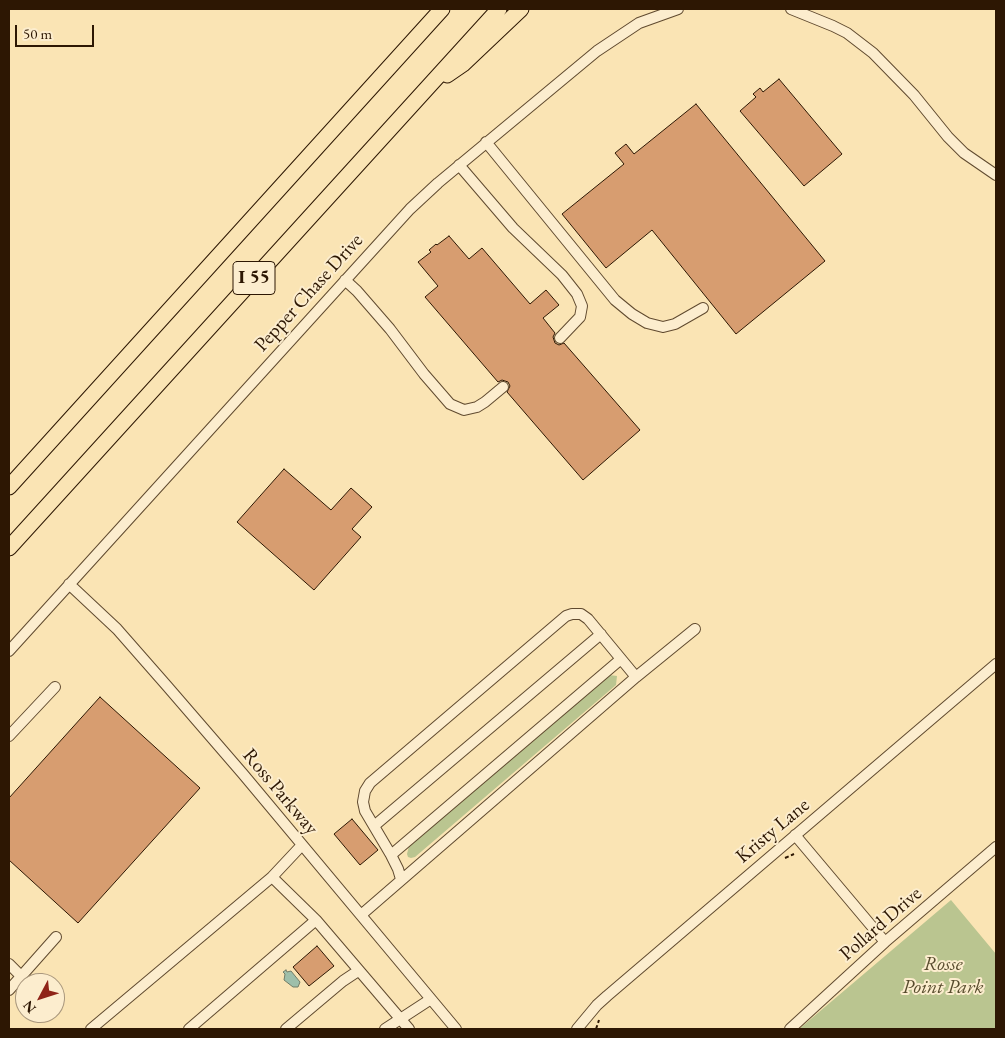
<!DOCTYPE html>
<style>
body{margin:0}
#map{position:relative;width:1005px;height:1038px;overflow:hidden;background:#fae4b4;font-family:"EB Garamond",serif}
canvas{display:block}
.frame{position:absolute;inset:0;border:10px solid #2d1703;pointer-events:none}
.north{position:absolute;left:15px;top:973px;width:50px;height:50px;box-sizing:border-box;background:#fcedce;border:1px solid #a9977d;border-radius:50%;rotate:230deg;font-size:14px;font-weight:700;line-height:20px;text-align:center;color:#2d1703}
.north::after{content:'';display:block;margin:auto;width:18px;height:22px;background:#8f2418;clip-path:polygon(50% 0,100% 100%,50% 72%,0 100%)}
.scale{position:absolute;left:15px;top:25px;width:79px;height:22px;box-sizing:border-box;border:2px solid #2d1703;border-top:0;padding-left:6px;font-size:15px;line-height:18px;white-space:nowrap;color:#2d1703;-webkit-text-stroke:4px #fcedce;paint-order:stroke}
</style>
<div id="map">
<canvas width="1005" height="1038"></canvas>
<div class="frame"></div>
<div class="north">N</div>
<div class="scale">50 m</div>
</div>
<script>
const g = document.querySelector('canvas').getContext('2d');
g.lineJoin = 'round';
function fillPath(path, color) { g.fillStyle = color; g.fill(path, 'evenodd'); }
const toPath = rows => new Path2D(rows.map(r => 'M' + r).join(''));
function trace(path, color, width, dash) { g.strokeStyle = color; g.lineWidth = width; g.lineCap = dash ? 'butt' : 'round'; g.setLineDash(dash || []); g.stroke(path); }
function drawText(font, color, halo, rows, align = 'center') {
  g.font = font + ' "EB Garamond",serif'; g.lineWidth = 4; g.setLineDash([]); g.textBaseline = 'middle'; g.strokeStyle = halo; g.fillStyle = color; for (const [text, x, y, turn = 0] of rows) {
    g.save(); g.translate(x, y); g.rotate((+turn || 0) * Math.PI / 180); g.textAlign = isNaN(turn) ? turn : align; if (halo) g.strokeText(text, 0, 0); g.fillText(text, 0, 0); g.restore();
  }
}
const green = toPath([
 [609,675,617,676,616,685,415,857,411,858,408,857,407,854,409,846],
 [951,900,996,954,996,1029,799,1029]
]);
const water = toPath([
 [286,970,287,972,291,971,300,982,298,987,293,987,284,980,285,974,283,972,286,970]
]);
const building = toPath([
 [779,79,842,154,804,186,740,111,756,97,753,94,760,88,763,92,779,79],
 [696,104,825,261,736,334,652,230,606,268,562,214,624,164,615,153,626,144,634,154,696,104],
 [449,236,469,259,482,248,530,304,546,290,559,305,543,318,555,333,553,337,555,343,559,345,564,343,640,430,583,480,507,392,510,386,508,382,502,380,498,382,425,297,438,286,418,262,431,252,429,250,436,244,437,245,449,236],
 [284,469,331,510,351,488,372,507,352,529,361,537,314,590,237,522,284,469],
 [100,697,200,788,78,923,9,860,9,798,100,697],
 [352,819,378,850,360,865,334,834,352,819],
 [317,946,334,966,309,986,293,967,317,946]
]);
const path = toPath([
 [785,858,794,854],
 [596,1029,599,1020]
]);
const minor = toPath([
 [791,9,833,26,847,33,873,53,914,95,948,137,964,153,996,175],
 [486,142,615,300,632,314,647,323,663,327,675,324,703,308],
 [459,165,513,228,562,275,577,294,582,306,580,317,560,338],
 [345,280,357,291,390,329,424,374,450,404,464,410,477,407,485,402,503,387],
 [69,584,117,629,167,686,243,774,456,1029],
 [9,651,410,209,438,183,597,51,639,23,678,9],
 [9,736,55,687],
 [374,826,601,634],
 [795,835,885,942],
 [391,855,621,659],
 [272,877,316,920,409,1029],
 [401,879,398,869,391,855,365,811,363,802,365,791,370,783,566,616,572,614,581,614,588,619,636,677],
 [361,915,636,677,695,629],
 [9,964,21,976],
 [9,990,56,937],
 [91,1029,272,877,302,845],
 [189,1029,316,920],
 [286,1029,343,981,358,971],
 [385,1029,431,999],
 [577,1029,597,1005,607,996,996,664],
 [790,1029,885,942,996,847]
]);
const highway = toPath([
 [447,75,463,64,521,9],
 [9,487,442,9],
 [9,548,499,9]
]);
const shields = [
 [254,278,42]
];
const shieldNames = [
 ["I 55",254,278]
];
const streetNames = [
 ["Pepper Chase Drive",309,293,-48],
 ["Ross Parkway",280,792,50],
 ["Kristy Lane",773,831,-40],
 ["Pollard Drive",881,924,-41]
];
const parkNames = [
 ["Rosse",943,965],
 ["Point Park",943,988]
];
fillPath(green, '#bac590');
fillPath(water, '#9ebfaa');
trace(water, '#717c67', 1);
fillPath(building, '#d79d70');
trace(building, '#2d1703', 1);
trace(minor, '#604a2f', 12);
trace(highway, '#2d1703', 17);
trace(path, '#2d1703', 2, [4, 2.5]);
trace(minor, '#fcedce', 10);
trace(highway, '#fae4b4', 15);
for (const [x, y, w] of shields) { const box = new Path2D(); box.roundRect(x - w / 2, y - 16.5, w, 33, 4); g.fillStyle = '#fcedce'; g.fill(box); trace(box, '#2d1703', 1); }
drawText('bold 19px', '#2d1703', null, shieldNames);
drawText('20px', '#2d1703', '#fcedce', streetNames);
drawText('italic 20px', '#574b2d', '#fcedce', parkNames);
</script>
